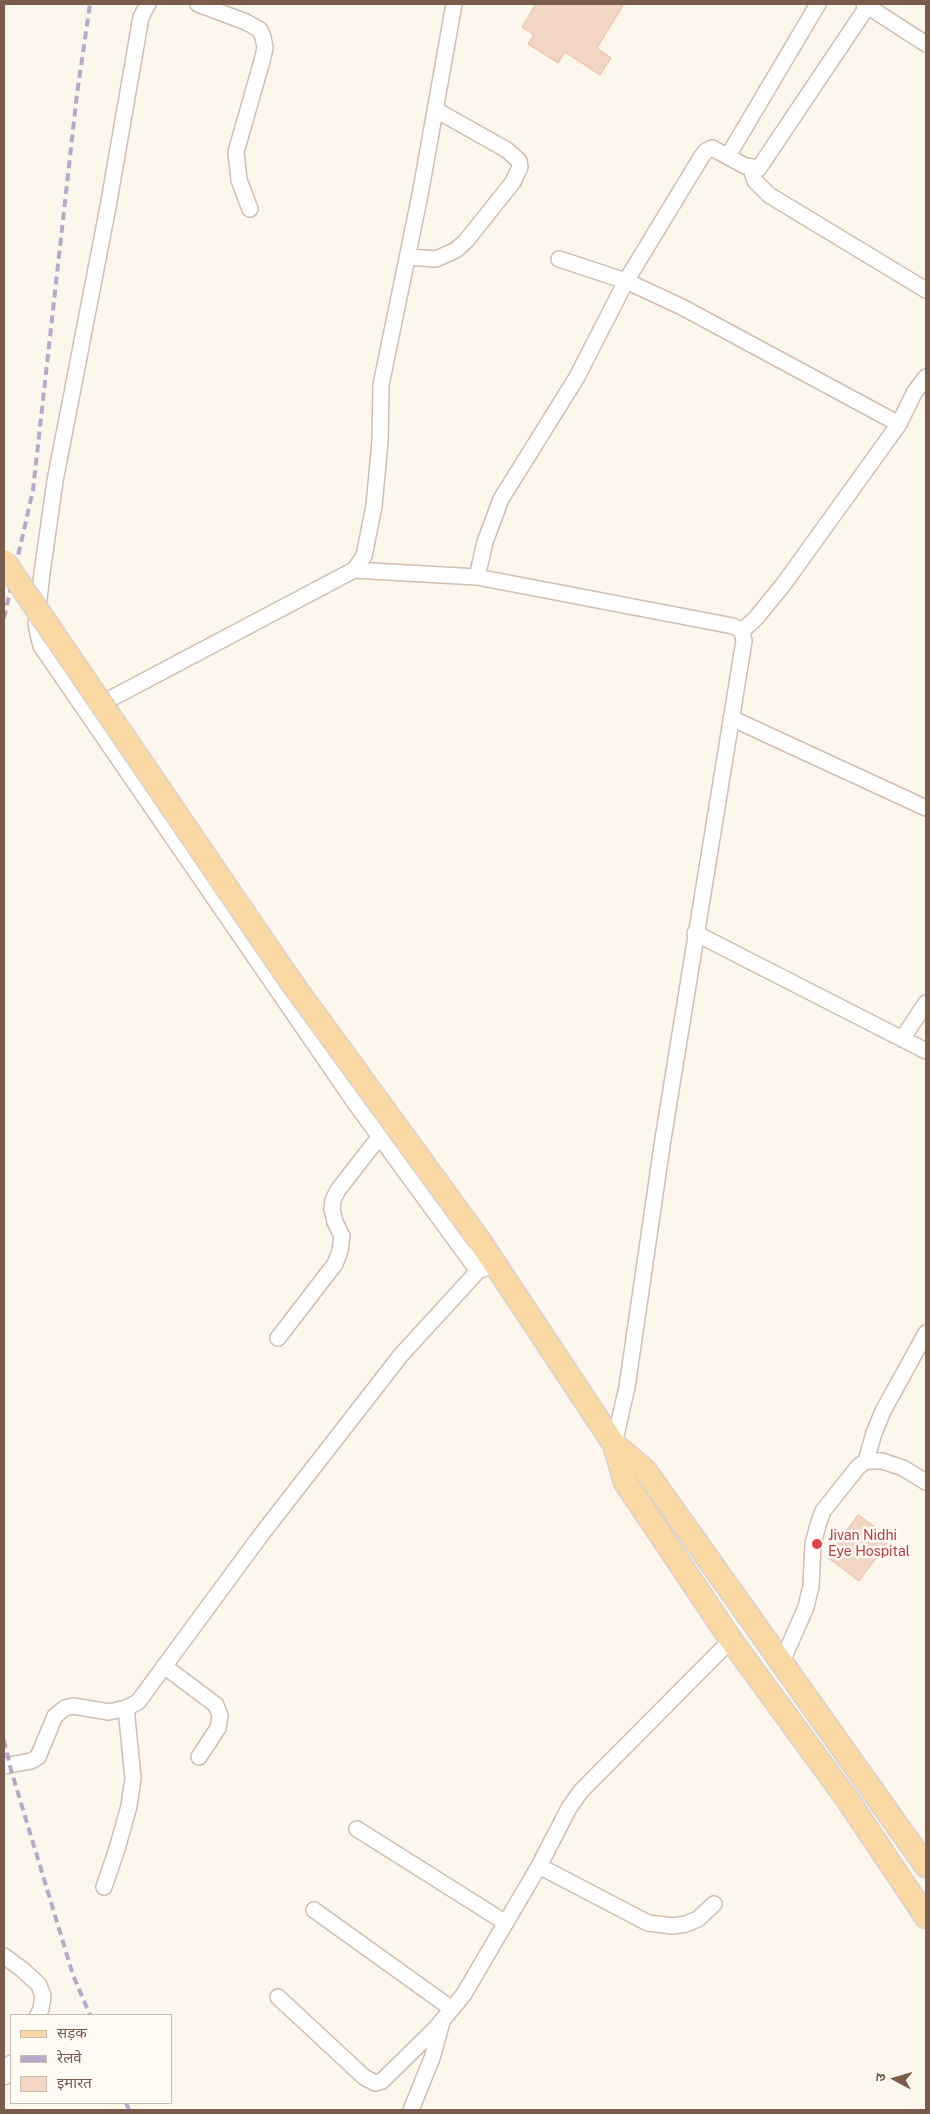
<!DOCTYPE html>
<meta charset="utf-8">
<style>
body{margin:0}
#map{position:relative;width:930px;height:2114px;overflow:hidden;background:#fdf6ec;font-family:"Public Sans","Noto Sans Devanagari",sans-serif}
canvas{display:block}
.frame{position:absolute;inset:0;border:5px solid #7a5c4d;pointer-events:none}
.legend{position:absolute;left:10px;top:2014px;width:162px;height:90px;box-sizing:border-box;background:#fffaf3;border:1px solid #cabbb1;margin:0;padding:6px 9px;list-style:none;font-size:15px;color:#7a5c4d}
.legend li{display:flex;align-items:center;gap:10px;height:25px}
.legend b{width:25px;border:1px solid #cabbb1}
.north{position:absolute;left:870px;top:2054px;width:50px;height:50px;-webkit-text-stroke:4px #fffaf3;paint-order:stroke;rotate:276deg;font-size:14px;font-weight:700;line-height:20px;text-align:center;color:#7a5c4d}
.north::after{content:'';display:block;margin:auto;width:18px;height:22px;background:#7a5c4d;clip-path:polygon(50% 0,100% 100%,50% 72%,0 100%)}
</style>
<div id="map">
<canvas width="930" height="2114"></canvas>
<div class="frame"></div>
<ul class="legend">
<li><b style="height:6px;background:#fbd9a5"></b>सड़क</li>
<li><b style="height:6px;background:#b9a8c9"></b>रेलवे</li>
<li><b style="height:14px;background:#f3d5c3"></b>इमारत</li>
</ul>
<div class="north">उ</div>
</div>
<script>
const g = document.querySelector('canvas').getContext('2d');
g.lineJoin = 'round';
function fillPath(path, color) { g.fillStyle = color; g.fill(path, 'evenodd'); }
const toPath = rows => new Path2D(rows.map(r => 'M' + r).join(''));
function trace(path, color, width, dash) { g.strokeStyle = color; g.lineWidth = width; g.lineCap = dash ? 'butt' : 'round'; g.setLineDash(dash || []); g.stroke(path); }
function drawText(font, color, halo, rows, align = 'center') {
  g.font = font + ' "Public Sans",sans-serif'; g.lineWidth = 5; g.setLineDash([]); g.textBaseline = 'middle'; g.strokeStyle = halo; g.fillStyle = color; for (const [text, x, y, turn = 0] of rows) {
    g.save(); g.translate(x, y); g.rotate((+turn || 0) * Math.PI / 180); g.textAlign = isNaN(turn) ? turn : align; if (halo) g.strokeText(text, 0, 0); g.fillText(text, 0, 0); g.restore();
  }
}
const building = toPath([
 [536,4,624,4,597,48,611,58,600,75,565,52,558,63,528,44,534,35,522,27,536,4],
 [858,1515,891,1538,859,1581,827,1557,858,1515]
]);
const minor = toPath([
 [148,4,141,17,108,207,55,481,42,573,36,624,38,634,41,646,355,1103,478,1271],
 [198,4,246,22,260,30,263,37,265,48,262,61,236,152,239,180,250,209],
 [864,4,926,44],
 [728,156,818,4],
 [751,169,755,181,769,195,926,290],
 [408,257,436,259,456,250,466,241,513,182,520,167,519,161,507,150,436,110],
 [559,259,626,281,682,307,899,424],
 [354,570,477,577,733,626,742,631,744,641,663,1139,627,1387,614,1444],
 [477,577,485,542,501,499,577,377,626,281,702,156,706,151,712,148,745,166,759,168,867,7],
 [742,631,756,618,783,585,899,424,914,393,926,377],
 [95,707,354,570,364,556,374,506,380,441,381,385,420,195,454,4],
 [731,718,926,808],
 [695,933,926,1051],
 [902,1039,926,1003],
 [278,1338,335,1264,340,1251,342,1236,335,1222,332,1209,333,1200,338,1190,380,1136],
 [866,1461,874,1433,883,1411,926,1333],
 [781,1664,806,1607,811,1586,813,1544,818,1525,823,1511,858,1467,866,1461,882,1461,903,1468,926,1482],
 [164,1666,216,1705,220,1716,218,1728,199,1757],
 [4,1766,31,1761,38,1757,55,1716,65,1708,73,1706,109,1712,126,1708,138,1702,261,1535,401,1355,478,1271,488,1267],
 [357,1829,506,1923],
 [539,1866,648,1923,673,1926,686,1924,698,1919,714,1904],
 [104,1887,117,1849,129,1806,133,1778,126,1708],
 [314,1910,452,2009],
 [4,1956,23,1970,39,1985,43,1996,41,2009,38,2015],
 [278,1997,364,2077,375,2083,382,2081,436,2028,464,1994,539,1866,569,1808,581,1791,731,1640],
 [4,2077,11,2063],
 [411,2110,432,2058,442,2022]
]);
const primary = toPath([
 [479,1240,614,1444,645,1470,926,1866],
 [614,1444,625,1482,731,1640,847,1799,926,1917]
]);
const rail = toPath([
 [4,618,33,490,77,94,90,4],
 [4,1740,11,1770,73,1975,90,2015],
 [126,2103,129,2110]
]);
const primaryBridge = toPath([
 [4,561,289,979,479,1240]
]);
const markers = [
 [817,1544,6,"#e0444e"]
];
const healthNames = [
 ["Jivan Nidhi",828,1536],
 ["Eye Hospital",828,1552]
];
fillPath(building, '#f3d5c3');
trace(building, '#e6bba3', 1);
trace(minor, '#d1beb0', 18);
trace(primary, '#dad1cd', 25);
trace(minor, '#fff', 15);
trace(primary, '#fbd9a5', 22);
trace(rail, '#b9a8c9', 4, [8, 5]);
trace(primaryBridge, '#dad1cd', 25, []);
trace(primaryBridge, '#fbd9a5', 22);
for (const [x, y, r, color] of markers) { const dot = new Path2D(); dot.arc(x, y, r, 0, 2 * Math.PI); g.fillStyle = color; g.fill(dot); trace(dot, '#fffaf3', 2); }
drawText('14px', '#be3a42', '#fffaf3', healthNames, 'left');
</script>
